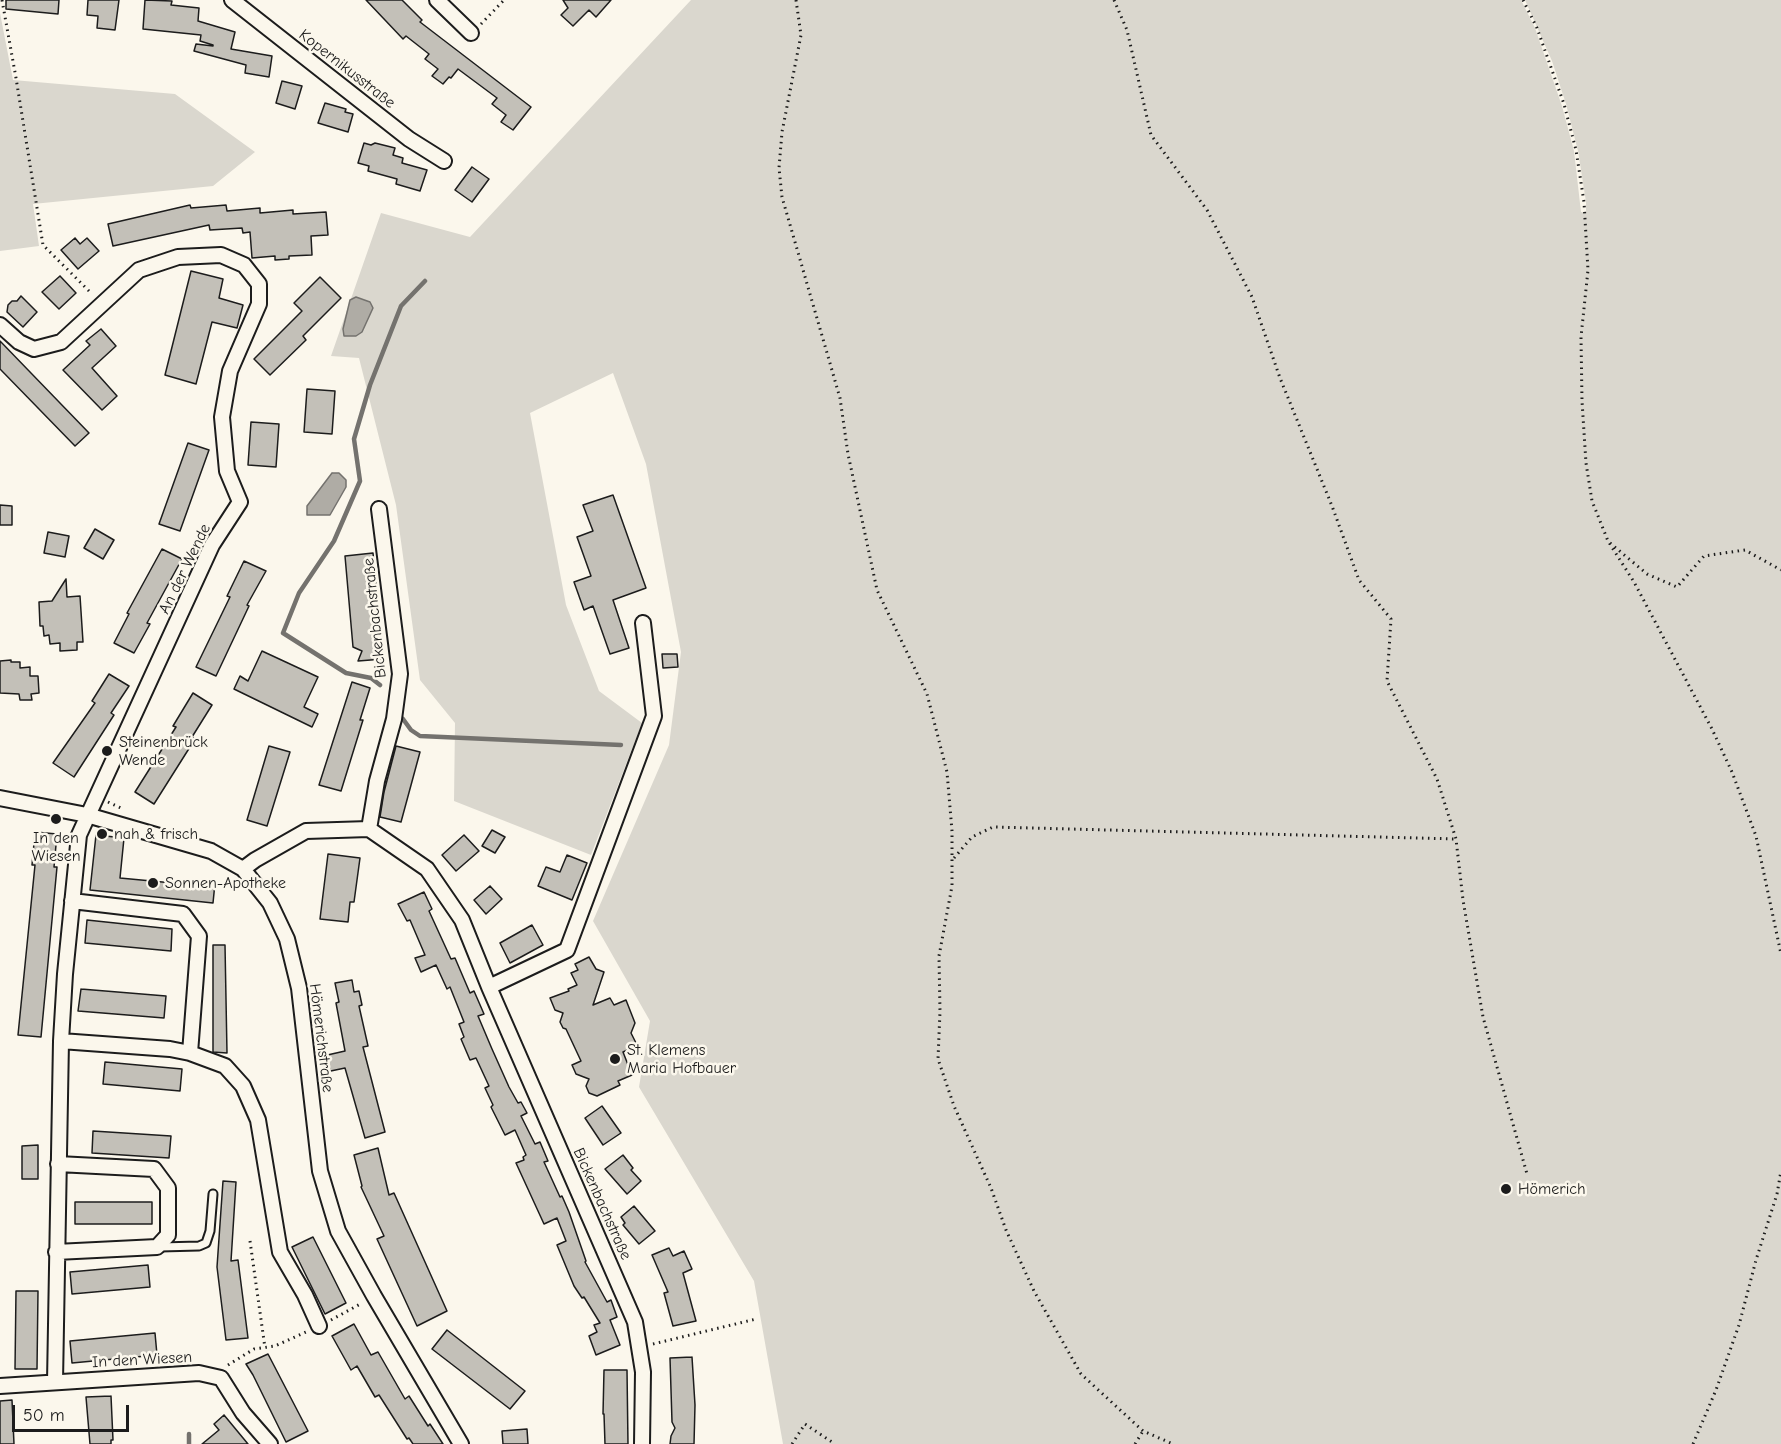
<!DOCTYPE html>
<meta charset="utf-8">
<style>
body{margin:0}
#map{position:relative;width:1781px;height:1444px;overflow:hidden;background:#fbf7ec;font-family:"Comic Neue",sans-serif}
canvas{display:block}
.scale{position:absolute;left:12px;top:1405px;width:117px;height:27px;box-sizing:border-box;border:3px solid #1c1c1c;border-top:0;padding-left:8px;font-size:18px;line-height:21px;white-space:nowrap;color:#1c1c1c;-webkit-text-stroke:4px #fbf7ec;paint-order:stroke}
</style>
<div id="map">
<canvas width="1781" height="1444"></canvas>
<div class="scale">50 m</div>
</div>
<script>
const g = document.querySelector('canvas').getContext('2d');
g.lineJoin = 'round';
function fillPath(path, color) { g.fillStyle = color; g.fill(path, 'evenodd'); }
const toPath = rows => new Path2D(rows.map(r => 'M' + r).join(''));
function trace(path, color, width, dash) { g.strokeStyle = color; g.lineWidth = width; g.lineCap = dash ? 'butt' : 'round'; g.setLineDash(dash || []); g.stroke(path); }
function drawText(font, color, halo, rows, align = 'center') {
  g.font = font + ' "Comic Neue",sans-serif'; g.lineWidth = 5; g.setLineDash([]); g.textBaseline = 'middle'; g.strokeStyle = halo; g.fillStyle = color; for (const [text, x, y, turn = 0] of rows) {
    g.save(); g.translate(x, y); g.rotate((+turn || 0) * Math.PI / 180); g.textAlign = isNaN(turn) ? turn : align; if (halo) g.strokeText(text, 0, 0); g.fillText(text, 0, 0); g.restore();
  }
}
const green = toPath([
 [691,0,1521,0,1535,28,1562,106,1574,151,1581,212,1586,213,1586,202,1578,151,1566,104,1552,61,1525,0,1781,0,1781,1444,783,1444,754,1281,639,1087,650,1021,593,921,669,745,681,652,646,464,613,373,530,413,566,605,599,691,642,723,591,855,454,801,455,723,420,680,396,505,359,358,331,356,381,213,470,237],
 [0,13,13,80,175,94,255,152,213,186,33,204,39,246,0,251]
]);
const water = toPath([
 [356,297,370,302,373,308,362,332,356,336,344,336,343,329,350,300,356,297],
 [332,473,339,473,346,480,346,487,330,515,307,515,307,506,332,473]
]);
const stream = toPath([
 [380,685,371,678,346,673,283,633,299,593,334,541,360,481,354,439,370,385,401,306,425,281],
 [403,719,411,730,420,736,621,745],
 [189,1444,189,1434]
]);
const building = toPath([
 [6,0,59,0,58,14,6,9,6,0],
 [88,0,119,0,115,30,97,28,98,16,87,15,88,0],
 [145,0,172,1,171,5,199,8,198,21,235,32,231,49,272,56,269,77,245,73,246,65,194,51,196,44,213,46,213,45,200,41,201,35,143,29,145,0],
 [366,0,402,0,422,20,420,22,531,107,513,130,501,122,506,115,492,104,497,98,458,69,451,78,449,77,443,84,432,76,438,69,425,59,429,54,406,36,403,39,366,0],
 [563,0,611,0,596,17,589,10,573,26,561,15,568,8,563,0],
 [282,81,302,86,295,109,276,103,282,81],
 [325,103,346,109,345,112,353,114,348,132,318,123,325,103],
 [364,143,371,145,375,143,395,148,393,155,403,158,402,163,427,170,420,191,396,184,397,179,368,171,369,166,358,163,364,143],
 [472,167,489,179,472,202,455,190,472,167],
 [190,205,191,208,226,205,227,211,260,208,260,213,293,210,293,214,326,212,328,235,311,236,312,255,289,256,289,259,275,260,275,256,252,258,250,232,243,233,242,228,210,230,209,225,113,246,108,224,190,205],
 [75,238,80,244,87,238,99,251,78,269,61,250,75,238],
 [191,271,223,279,219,298,243,305,237,328,212,322,196,384,165,375,191,271],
 [60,276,76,293,59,309,42,292,60,276],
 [320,277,341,298,303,336,306,340,270,375,254,359,302,311,294,303,320,277],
 [21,296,37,312,23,327,7,312,8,305,12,301,17,301,21,296],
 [101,329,116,346,92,368,117,396,102,410,63,370,90,345,86,341,101,329],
 [0,341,89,433,75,446,0,369,0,341],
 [307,389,335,391,332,434,304,432,307,389],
 [251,422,279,424,276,467,248,465,251,422],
 [188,443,209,450,180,531,159,524,188,443],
 [613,495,646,588,613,600,629,648,610,654,593,606,584,610,574,582,591,576,577,537,593,531,583,505,613,495],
 [0,505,12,506,12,525,0,525,0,505],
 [95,529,114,540,103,559,84,548,95,529],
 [48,532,69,536,65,557,44,553,48,532],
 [162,549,182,559,147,623,150,624,134,653,114,643,129,614,127,613,162,549],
 [373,553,383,659,358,661,362,651,353,647,345,556,373,553],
 [244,561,266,571,247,605,249,606,216,676,196,667,230,597,227,596,244,561],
 [66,579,67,597,80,596,83,642,77,642,77,650,60,651,60,643,50,644,49,635,44,636,43,626,40,626,39,602,52,601,66,579],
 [262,651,318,677,304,707,318,714,312,727,234,689,240,676,248,681,262,651],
 [662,654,677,654,678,667,663,668,662,654],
 [11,660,11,662,20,662,20,668,30,667,30,676,38,676,39,693,31,694,32,700,20,700,19,694,0,693,0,661,11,660],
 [109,674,129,686,111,713,114,715,74,777,53,763,95,703,92,701,109,674],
 [352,682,370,688,360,720,363,720,341,791,319,785,352,682],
 [193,693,212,705,192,737,195,739,154,804,135,792,176,727,173,726,193,693],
 [269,746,290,752,267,826,247,820,269,746],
 [396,746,420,752,401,822,380,817,384,792,396,746],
 [492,830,505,837,495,853,482,846,492,830],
 [35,832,57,834,54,867,57,867,41,1037,18,1035,35,865,32,865,35,832],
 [96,835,124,838,120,878,194,885,194,881,215,883,213,903,90,890,96,835],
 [464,835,479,851,456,871,442,855,464,835],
 [328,854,360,858,354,902,350,902,348,922,320,919,328,854],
 [567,855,587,863,572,900,538,886,546,867,560,872,567,855],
 [490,886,502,899,486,914,474,900,490,886],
 [424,892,432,909,429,911,451,959,455,958,470,993,474,991,484,1014,478,1016,492,1049,509,1087,518,1103,521,1102,527,1113,521,1116,535,1144,540,1142,548,1161,544,1162,560,1197,562,1196,569,1212,586,1261,585,1262,607,1302,611,1300,617,1317,610,1320,620,1345,596,1355,589,1336,597,1332,594,1325,600,1323,584,1297,582,1298,574,1286,557,1245,566,1241,557,1218,544,1224,516,1163,524,1160,523,1157,526,1155,515,1130,505,1135,491,1107,493,1105,485,1088,489,1086,476,1058,470,1060,461,1039,464,1037,459,1024,464,1022,450,987,447,989,436,965,421,972,415,958,425,955,410,920,407,921,398,904,424,892],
 [87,920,172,929,171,951,85,943,87,920],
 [532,925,543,945,510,963,500,943,532,925],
 [213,945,225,945,227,1053,213,1052,213,945],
 [589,957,596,969,604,972,593,1005,610,998,614,1005,626,1000,635,1023,631,1033,636,1043,633,1044,634,1047,623,1052,632,1075,618,1081,620,1085,597,1096,589,1093,586,1086,589,1079,576,1074,572,1065,581,1061,566,1029,563,1028,560,1022,563,1013,555,1010,550,998,569,991,568,989,577,985,571,973,578,970,575,964,589,957],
 [352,980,354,992,359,991,362,1005,359,1006,368,1046,363,1047,385,1132,365,1138,345,1068,326,1072,323,1056,345,1051,336,1003,339,1002,335,983,352,980],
 [81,989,166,996,164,1018,78,1011,81,989],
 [105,1062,182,1069,180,1091,103,1084,105,1062],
 [602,1106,621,1133,603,1145,585,1118,602,1106],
 [93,1131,171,1136,169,1158,92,1153,93,1131],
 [38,1145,38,1179,22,1179,22,1146,38,1145],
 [378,1148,389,1195,394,1193,447,1311,417,1326,377,1239,384,1236,361,1187,362,1186,354,1155,378,1148],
 [623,1155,633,1168,631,1170,641,1181,627,1194,605,1169,623,1155],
 [223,1181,236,1182,231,1261,238,1260,248,1338,226,1340,217,1267,223,1181],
 [75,1202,152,1202,152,1224,75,1224,75,1202],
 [634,1206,655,1231,639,1244,623,1225,625,1223,621,1217,634,1206],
 [313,1237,346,1303,325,1314,292,1247,313,1237],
 [669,1248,673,1256,684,1251,692,1269,683,1273,696,1321,673,1326,664,1293,668,1292,652,1255,669,1248],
 [148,1265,150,1287,72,1294,70,1272,148,1265],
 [16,1291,38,1291,37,1369,15,1369,16,1291],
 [354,1324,371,1355,378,1352,405,1399,409,1396,428,1426,430,1424,443,1444,413,1444,409,1438,407,1439,379,1395,375,1397,357,1366,351,1370,332,1336,354,1324],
 [447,1330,525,1391,510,1409,432,1349,447,1330],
 [155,1333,157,1355,72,1363,70,1341,155,1333],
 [268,1354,308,1431,286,1442,253,1375,246,1364,268,1354],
 [692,1357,695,1405,694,1444,670,1444,671,1436,675,1428,672,1422,670,1358,692,1357],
 [604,1370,627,1370,628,1444,605,1444,604,1414,603,1414,604,1370],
 [111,1396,113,1440,111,1440,111,1444,90,1444,86,1397,111,1396],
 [12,1400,14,1444,0,1444,0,1401,12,1400],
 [224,1415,248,1444,202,1444,219,1430,214,1424,224,1415],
 [527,1429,528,1444,503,1444,502,1431,527,1429]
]);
const path = toPath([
 [2,0,16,78,43,245,92,294],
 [796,0,801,35,782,132,779,168,782,197,840,398,848,454,877,590,927,694,947,772,952,831,952,886,939,956,940,1011,938,1059,954,1106,991,1188,1006,1230,1034,1291,1081,1374,1143,1431,1173,1444],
 [1114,0,1127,30,1151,135,1207,210,1252,297,1280,378,1332,506,1359,580,1391,619,1387,681,1437,779,1456,839,1463,900,1483,1017,1527,1174],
 [1523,0,1537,28,1564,104,1576,150,1584,202,1588,270,1581,337,1582,401,1586,463,1592,501,1608,541,1634,582,1712,729,1732,772,1756,836,1781,954],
 [481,24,504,0],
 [1610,543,1647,574,1677,587,1704,556,1745,550,1781,570],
 [108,802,121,808],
 [954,858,972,837,993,827,1456,839],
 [250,1241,265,1348],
 [331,1320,362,1303],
 [653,1344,756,1319],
 [228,1365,254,1349,275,1346,306,1332],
 [792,1444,805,1424,835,1444],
 [1135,1444,1143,1431],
 [1693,1444,1716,1390,1739,1325,1756,1260,1777,1194,1781,1171]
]);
const lane = toPath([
 [160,1247,199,1246,206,1243,210,1231,213,1194]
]);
const street = toPath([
 [232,0,409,139,444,161],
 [437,0,471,33],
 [0,325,19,342,34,349,61,342,139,270,178,257,221,255,244,265,259,284,259,304,230,371,222,417,227,471,240,502,212,545,79,835,65,974,61,1041,55,1382],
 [0,798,87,815,211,851,243,869,270,903,287,939,299,988,320,1171,338,1231,374,1296,461,1444],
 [369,829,377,781,394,719,400,674,379,509],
 [243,869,255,860,306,831,369,829,427,869,462,920,489,987,635,1322,643,1372,642,1444],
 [72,901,183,914,199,936,190,1053],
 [489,987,567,950,654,716,643,623],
 [61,1041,170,1049,190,1053,225,1066,243,1086,258,1120,280,1252,305,1295,319,1326],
 [56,1252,157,1247,168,1235,168,1188,154,1169,58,1164],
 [0,1386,199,1373,221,1378,243,1413,270,1444]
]);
const markers = [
 [107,751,6,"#1c1c1c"],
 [56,819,6,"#1c1c1c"],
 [102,834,6,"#1c1c1c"],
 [153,883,6,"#1c1c1c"],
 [615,1059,6,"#1c1c1c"],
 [1506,1189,6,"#1c1c1c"]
];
const streetNames = [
 ["Kopernikusstraße",347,69,38],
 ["An der Wende",185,569,-64],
 ["Bickenbachstraße",375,618,-96],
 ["Hömerichstraße",321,1038,83],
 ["Bickenbachstraße",602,1204,66],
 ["In den Wiesen",142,1360,-3]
];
const poiNames = [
 ["Steinenbrück",119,742],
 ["Wende",119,760],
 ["nah & frisch",114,834],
 ["In den",56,838,"center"],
 ["Wiesen",56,856,"center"],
 ["Sonnen-Apotheke",165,883],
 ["St. Klemens",627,1050],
 ["Maria Hofbauer",627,1068],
 ["Hömerich",1518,1189]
];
fillPath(green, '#dad7ce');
fillPath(water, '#afaca5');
trace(water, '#74726e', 1.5);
trace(stream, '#74726e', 4.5);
fillPath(building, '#c3c0b8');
trace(building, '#1c1c1c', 1.5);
trace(lane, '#1c1c1c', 11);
trace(street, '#1c1c1c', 18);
trace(path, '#1c1c1c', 3, [1.5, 4.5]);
trace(lane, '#fbf7ec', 7);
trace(street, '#fbf7ec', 14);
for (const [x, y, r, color] of markers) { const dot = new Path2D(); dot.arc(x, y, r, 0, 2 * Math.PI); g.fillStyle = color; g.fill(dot); trace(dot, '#fbf7ec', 2); }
drawText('16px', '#1c1c1c', '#fbf7ec', streetNames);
drawText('16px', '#1c1c1c', '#fbf7ec', poiNames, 'left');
</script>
